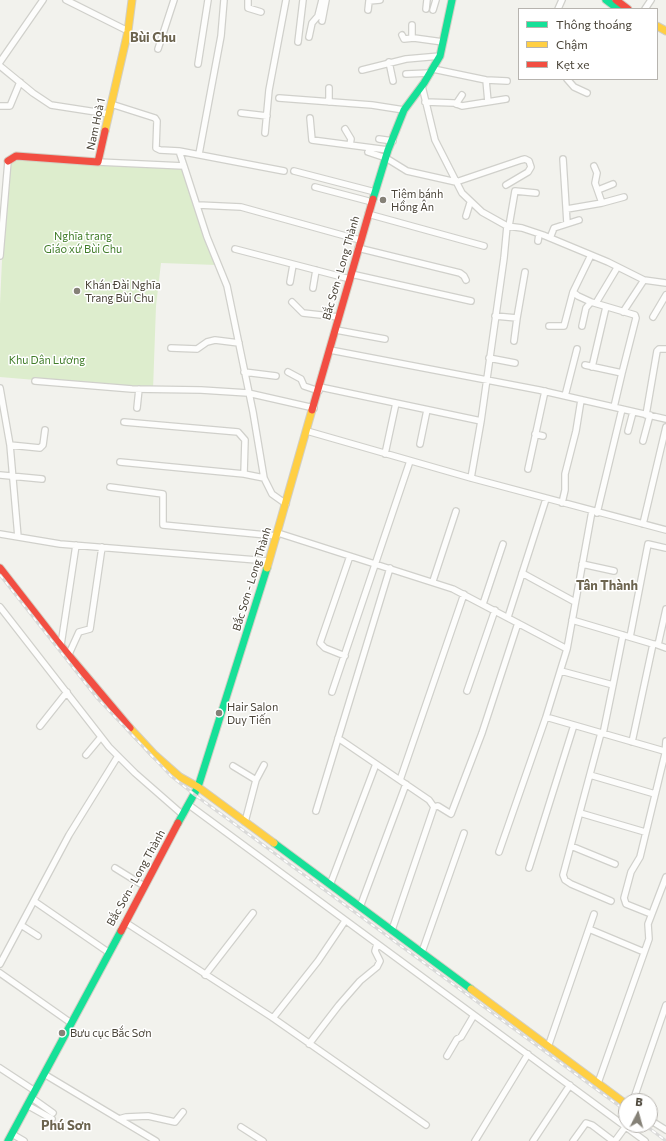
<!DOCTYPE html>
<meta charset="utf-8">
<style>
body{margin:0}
#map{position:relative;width:666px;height:1141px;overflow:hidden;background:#f2f2ed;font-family:Commissioner,sans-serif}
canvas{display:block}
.legend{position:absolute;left:518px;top:8px;width:140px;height:72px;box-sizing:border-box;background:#fff;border:1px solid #b7b4af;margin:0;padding:5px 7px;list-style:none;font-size:12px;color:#4a4438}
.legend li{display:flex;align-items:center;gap:8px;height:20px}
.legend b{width:20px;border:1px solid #b7b4af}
.north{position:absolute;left:618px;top:1093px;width:40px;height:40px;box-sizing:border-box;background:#fff;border:1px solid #b7b4af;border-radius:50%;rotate:6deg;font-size:11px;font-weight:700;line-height:16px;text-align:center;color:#4a4438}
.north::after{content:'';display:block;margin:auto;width:14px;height:18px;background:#858177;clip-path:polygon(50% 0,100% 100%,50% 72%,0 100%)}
</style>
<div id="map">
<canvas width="666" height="1141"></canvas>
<ul class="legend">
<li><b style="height:5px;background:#16e098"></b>Thông thoáng</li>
<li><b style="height:5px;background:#ffcf43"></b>Chậm</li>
<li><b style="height:5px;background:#f24e42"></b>Kẹt xe</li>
</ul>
<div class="north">B</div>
</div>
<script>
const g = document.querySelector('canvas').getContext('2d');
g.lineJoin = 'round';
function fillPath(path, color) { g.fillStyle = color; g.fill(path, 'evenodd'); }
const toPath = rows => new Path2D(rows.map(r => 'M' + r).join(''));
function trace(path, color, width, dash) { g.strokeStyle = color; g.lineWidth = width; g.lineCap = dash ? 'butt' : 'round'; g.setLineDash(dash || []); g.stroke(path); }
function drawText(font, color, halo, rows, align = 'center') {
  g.font = font + ' Commissioner,sans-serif'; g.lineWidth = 3; g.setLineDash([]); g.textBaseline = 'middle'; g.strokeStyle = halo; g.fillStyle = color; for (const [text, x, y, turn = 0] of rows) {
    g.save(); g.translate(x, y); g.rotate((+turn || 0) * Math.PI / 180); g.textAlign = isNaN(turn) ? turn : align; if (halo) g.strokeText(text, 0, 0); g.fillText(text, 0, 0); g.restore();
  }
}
const green = toPath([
 [16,156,184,166,217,265,161,263,156,306,153,390,0,377,0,304,5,195,8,161]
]);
const street = toPath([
 [66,0,128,31],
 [248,0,248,8,261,12],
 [426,9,427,0],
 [558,9,562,0],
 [645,9,651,0],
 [368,10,369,1,380,0],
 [433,10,436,0],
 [322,21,326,0],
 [402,35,404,39,414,38,443,42],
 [309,37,312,23,318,16,322,0],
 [412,38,412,25],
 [298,42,303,0],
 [158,49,174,0],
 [0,62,43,0],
 [389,62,393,81],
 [198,64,208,0],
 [0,66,33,93,51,105,109,114],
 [433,69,486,80,507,81],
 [362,70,406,59,440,56],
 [406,74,430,73],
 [567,79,574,87,587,93],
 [486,80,488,102],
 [422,86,435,140,462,193,482,212,507,226],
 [279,98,372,105,404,110],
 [329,102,329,88],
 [425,102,454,103,462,106,506,99],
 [111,104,155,118,157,121,156,148,160,150,179,151,184,166],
 [456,104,462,95],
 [0,106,10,106,20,82],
 [241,113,267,116],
 [310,118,312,140,388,150],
 [345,129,351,139,350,145],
 [265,133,269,90,286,0],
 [379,139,393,141],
 [179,151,284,171],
 [368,152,386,158,407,171,456,182,521,160,525,159,529,161,531,167,528,172,506,185],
 [199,154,221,36,224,0],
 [563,159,567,223],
 [98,162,184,166,207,237,227,286,253,412,264,478,272,494,286,504],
 [594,166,597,173,595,183,602,203],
 [294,171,375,192],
 [315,187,372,202],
 [598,190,613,184],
 [198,205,241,207,360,240],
 [567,209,602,203,624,197],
 [368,214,484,246],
 [466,216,470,203],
 [509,226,515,191,536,193],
 [550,238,554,228,579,220],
 [538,241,539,234],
 [358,248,460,273,464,276,466,280],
 [235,249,350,279],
 [0,256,8,161],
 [351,274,471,301],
 [290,282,293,265],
 [313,288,316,270],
 [292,302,303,313,339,317],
 [596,303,617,268],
 [623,312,644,280],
 [495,316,517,318,525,272],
 [653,317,666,295],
 [549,326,564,326,573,292],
 [582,326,586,308,591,302],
 [336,330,385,339],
 [514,341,517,318],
 [171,348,197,349,207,342,215,340,239,343],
 [330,350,539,390,666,419],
 [489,358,515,363],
 [585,365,622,373,636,318,635,315,591,302,578,296,573,292,591,255],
 [592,367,606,307],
 [244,372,276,376],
 [288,372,301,379,304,386,319,391],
 [35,381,132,389,201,390,248,393,314,408],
 [320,387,481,421,504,258,507,226,522,228,543,235,608,262,644,280,666,283],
 [0,388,10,445,18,537],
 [565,396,577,349],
 [614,407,622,373],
 [137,408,139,389],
 [646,415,657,351,659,349,666,349],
 [124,422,238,432,245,440,244,474],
 [307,431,471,478,666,530],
 [628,431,633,412],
 [535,434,543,436],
 [643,441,650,415],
 [420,444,427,410],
 [10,445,40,448,43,445,45,430],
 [385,454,396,403],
 [120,462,244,474,264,478],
 [528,469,545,391],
 [0,475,42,479],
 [471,478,481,421],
 [110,487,163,494,163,525,277,536],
 [562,503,565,490,565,474,576,431,581,400],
 [597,513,622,409],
 [643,524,666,427],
 [278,533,453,589,567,649,546,717,664,751],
 [0,534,60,544,269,561],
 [582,564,614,571],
 [522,573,575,602],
 [433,581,456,511],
 [483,604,503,544],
 [0,607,109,747,135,773,183,815],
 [508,617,546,499],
 [572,620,653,644,632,742],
 [630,637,648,544,666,548],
 [655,644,666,648],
 [61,645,76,545],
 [658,645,666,609],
 [567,649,592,511],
 [69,654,79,632,90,629,102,547],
 [345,656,325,648,320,643,350,556],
 [561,671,613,685,623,635],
 [467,691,495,610],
 [332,692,410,461],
 [40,726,67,692],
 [601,733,563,875,565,880,571,884,611,901],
 [603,734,613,685],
 [338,738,429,800,434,807,392,930],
 [665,754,666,741],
 [86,755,101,737],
 [233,766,256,780],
 [590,775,655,794],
 [400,780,464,594],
 [189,805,645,1141],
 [434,807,438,806,451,814,482,733,518,623],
 [316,811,390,568],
 [580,813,645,832],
 [245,822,256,780,264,765],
 [571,846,615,864],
 [499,852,546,717],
 [115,868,144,886],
 [529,868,574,725],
 [330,885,376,764],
 [34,901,108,952],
 [360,907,406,784],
 [651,914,626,904,624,898,631,872,640,857,665,754],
 [125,922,273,1018,426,1125],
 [21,925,38,936],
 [589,929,644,952],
 [422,952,464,833],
 [0,964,69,835,118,756],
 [0,973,71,1023],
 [205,975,253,913],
 [273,1018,318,961,345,921],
 [309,1044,339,1005,360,981,377,967,380,961,375,951,377,944],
 [548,1047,594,914],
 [447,1056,457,1039,461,1037,474,1015],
 [0,1068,35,1091],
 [44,1074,156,1141],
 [598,1083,649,939,648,924,666,877],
 [32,1098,53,1113],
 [633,1101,666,1005],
 [27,1105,52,1119],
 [119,1119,126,1117,148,1116,175,1122,183,1112],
 [650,1120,666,1130],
 [241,1127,263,1141],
 [12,1134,24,1141],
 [475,1141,528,1054],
 [533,1141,570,1085],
 [573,1141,586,1123,592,1125,613,1141],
 [615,1141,626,1126]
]);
const fast = toPath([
 [606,0,618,9],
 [373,199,388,150,404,110,424,83,440,56,452,0],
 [178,823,198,787,267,568],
 [274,843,471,989],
 [8,1141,121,931]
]);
const slow = toPath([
 [657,26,666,31],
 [105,131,128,31,132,0],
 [267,568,312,410],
 [130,728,154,754,180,777,198,787,274,843],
 [471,989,626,1104]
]);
const jam = toPath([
 [616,0,628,9],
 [8,161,16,156,98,162,105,131],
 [312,410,373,199],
 [0,568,56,640,130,728],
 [121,931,178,823]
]);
const rail = toPath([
 [0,575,97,698,171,776,195,795,626,1111],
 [645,1125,666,1141]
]);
const markers = [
 [383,200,4,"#858177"],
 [77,291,4,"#858177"],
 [219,713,4,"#858177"],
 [62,1033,4,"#858177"]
];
const streetNames = [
 ["Nam Hoà 1",96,124,-78],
 ["Bắc Sơn - Long Thành",341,268,-74],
 ["Bắc Sơn - Long Thành",252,579,-73],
 ["Bắc Sơn - Long Thành",136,878,-61]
];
const poiNames = [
 ["Tiệm bánh",391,194],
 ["Hồng Ân",391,207],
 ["Khán Đài Nghĩa",85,285],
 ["Trang Bùi Chu",85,298],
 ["Hair Salon",227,707],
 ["Duy Tiến",227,720],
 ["Bưu cục Bắc Sơn",70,1033]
];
const parkNames = [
 ["Nghĩa trang",83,236],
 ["Giáo xứ Bùi Chu",83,249],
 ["Khu Dân Lương",47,360]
];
const quarterNames = [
 ["Bùi Chu",153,38],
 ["Tân Thành",607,586],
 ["Phú Sơn",66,1126]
];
fillPath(green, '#ddedcd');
trace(street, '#d0d0cb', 8);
trace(fast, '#d2cfc4', 9);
trace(slow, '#d2cfc4', 9);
trace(jam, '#d2cfc4', 9);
trace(street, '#fdfdfc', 5.5);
trace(fast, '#16e098', 7);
trace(slow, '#ffcf43', 7);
trace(jam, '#f24e42', 7);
trace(rail, '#dadad9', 3);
trace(rail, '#fff', 1.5, [4.5]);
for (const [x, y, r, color] of markers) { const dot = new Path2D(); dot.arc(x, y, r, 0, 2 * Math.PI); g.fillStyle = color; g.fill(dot); trace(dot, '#fff', 1.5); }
drawText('11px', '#4a4438', '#fff', streetNames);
drawText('11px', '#4a4438', '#fff', poiNames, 'left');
drawText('11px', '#417d2a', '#fff', parkNames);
drawText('bold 13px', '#6c644f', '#fff', quarterNames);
</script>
